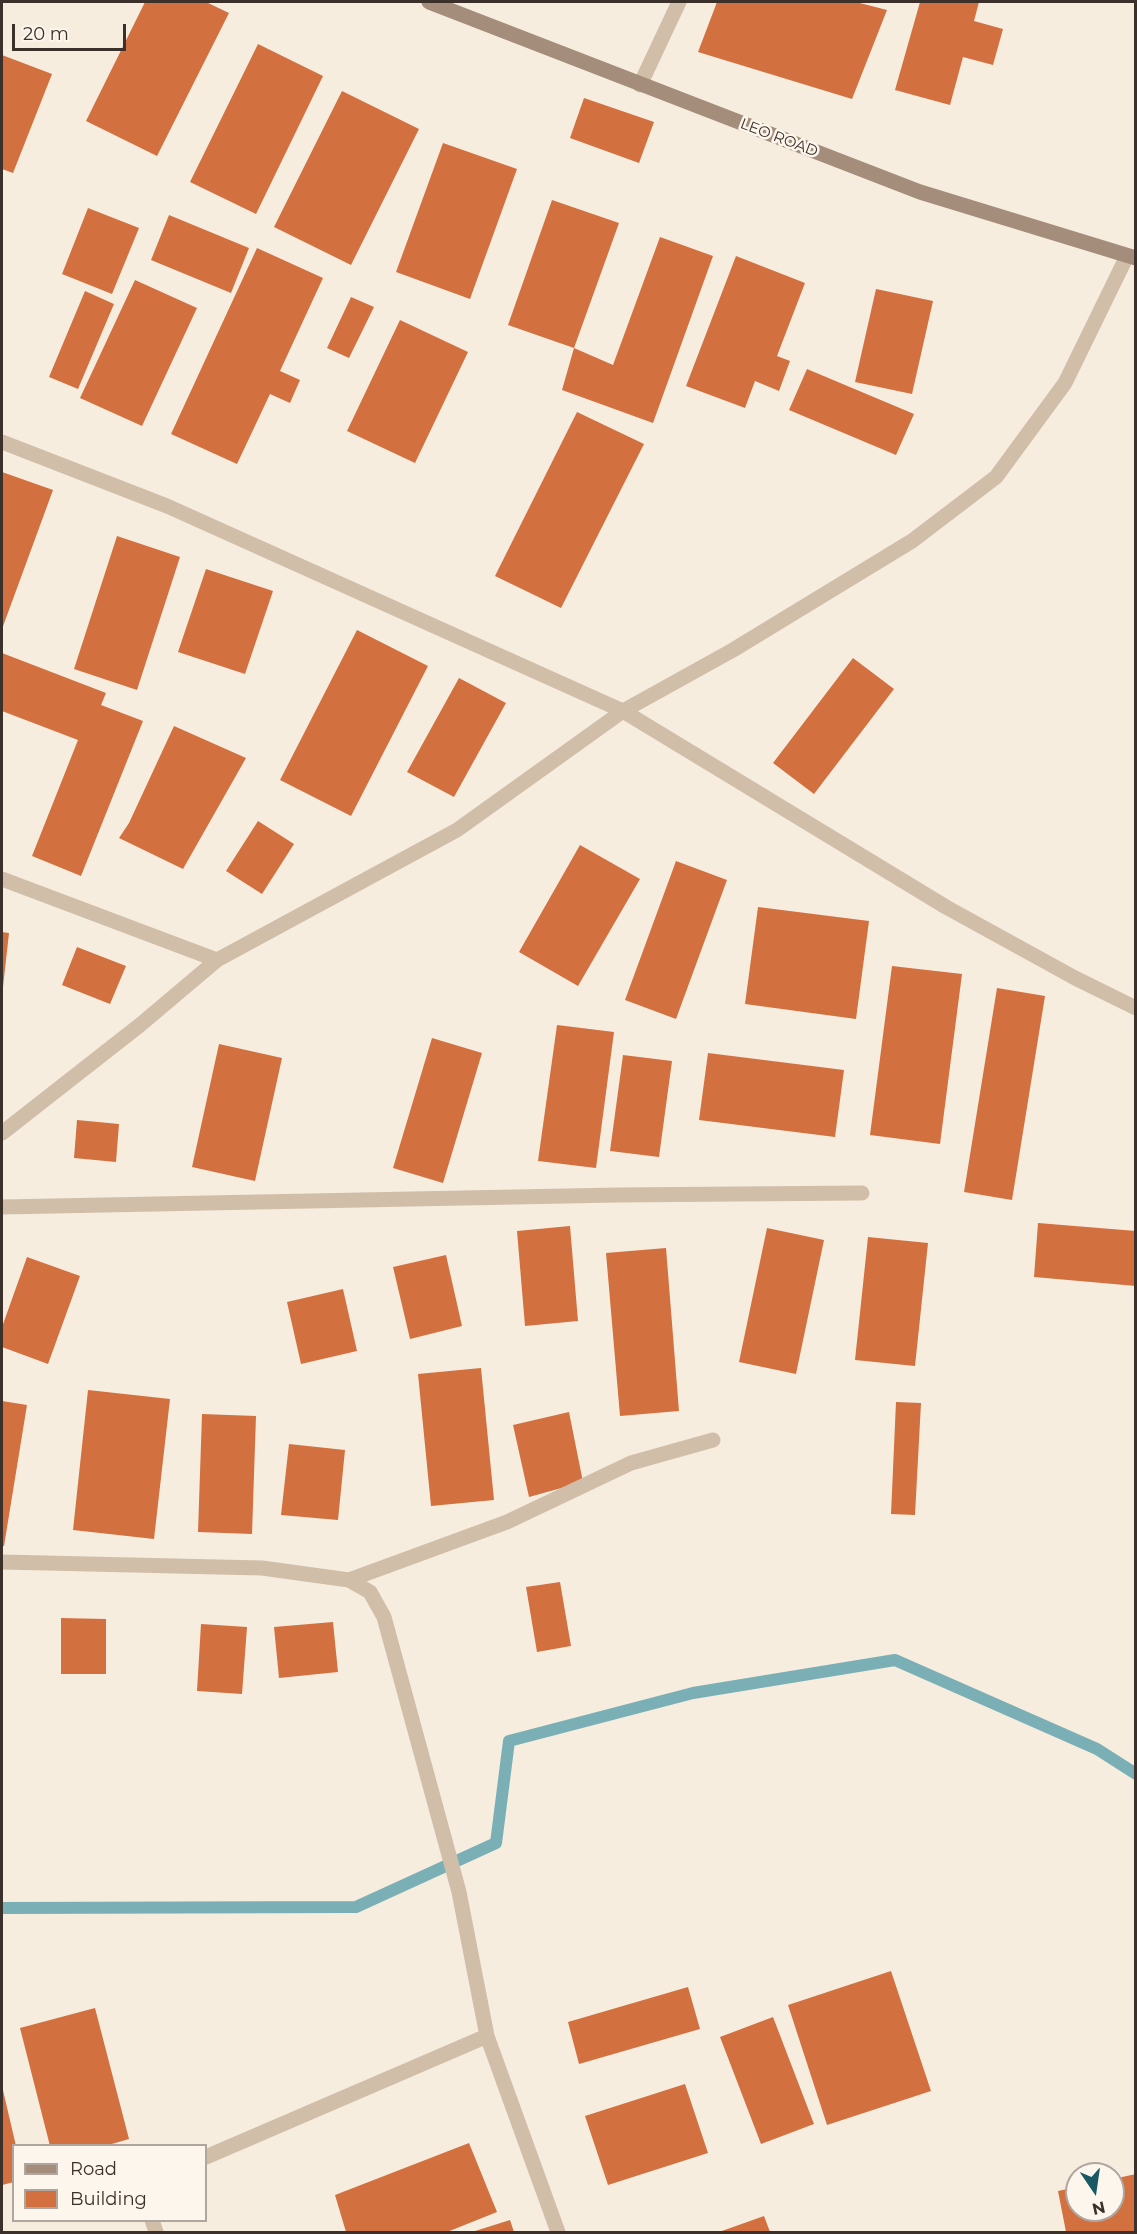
<!DOCTYPE html>
<style>
body{margin:0}
#map{position:relative;width:1137px;height:2234px;overflow:hidden;background:#f6eddf;font-family:Montserrat,sans-serif}
canvas{display:block}
.frame{position:absolute;inset:0;border:3px solid #3c312a;pointer-events:none}
.legend{position:absolute;left:12px;top:2144px;width:195px;height:78px;box-sizing:border-box;background:#fcf6ed;border:2px solid #afa79f;margin:0;padding:8px 10px;list-style:none;font-size:18px;color:#3c312a}
.legend li{display:flex;align-items:center;gap:12px;height:30px}
.legend b{width:30px;border:2px solid #afa79f}
.north{position:absolute;left:1065px;top:2162px;width:60px;height:60px;box-sizing:border-box;background:#fcf6ed;border:2px solid #afa79f;border-radius:50%;rotate:167deg;font-size:16px;font-weight:700;line-height:24px;text-align:center;color:#3c312a}
.north::after{content:'';display:block;margin:auto;width:21px;height:27px;background:#1a5863;clip-path:polygon(50% 0,100% 100%,50% 72%,0 100%)}
.scale{position:absolute;left:12px;top:24px;width:114px;height:27px;box-sizing:border-box;border:3px solid #3c312a;border-top:0;padding-left:8px;font-size:18px;line-height:21px;white-space:nowrap;color:#3c312a;-webkit-text-stroke:4px #fcf6ed;paint-order:stroke}
</style>
<div id="map">
<canvas width="1137" height="2234"></canvas>
<div class="frame"></div>
<ul class="legend">
<li><b style="height:8px;background:#a48d7a"></b>Road</li>
<li><b style="height:16px;background:#d37040"></b>Building</li>
</ul>
<div class="north">N</div>
<div class="scale">20 m</div>
</div>
<script>
const g = document.querySelector('canvas').getContext('2d');
g.lineJoin = 'round';
const toPath = rows => new Path2D(rows.map(r => 'M' + r).join(''));
function trace(path, color, width, dash) { g.strokeStyle = color; g.lineWidth = width; g.lineCap = dash ? 'butt' : 'round'; g.setLineDash(dash || []); g.stroke(path); }
function fillPath(path, color) { g.fillStyle = color; g.fill(path, 'evenodd'); }
function drawText(font, color, halo, rows, align = 'center') {
  g.font = font + ' Montserrat,sans-serif'; g.lineWidth = 5; g.setLineDash([]); g.textBaseline = 'middle'; g.strokeStyle = halo; g.fillStyle = color; for (const [text, x, y, turn = 0] of rows) {
    g.save(); g.translate(x, y); g.rotate((+turn || 0) * Math.PI / 180); g.textAlign = isNaN(turn) ? turn : align; if (halo) g.strokeText(text, 0, 0); g.fillText(text, 0, 0); g.restore();
  }
}
const stream = toPath([
 [2,1908,356,1907,496,1843,509,1741,693,1693,895,1660,1097,1749,1136,1774]
]);
const building = toPath([
 [145,2,206,2,229,13,157,156,86,121],
 [717,2,856,2,887,10,852,99,698,52],
 [920,2,979,2,974,21,1003,29,993,65,963,57,950,105,895,90],
 [258,44,323,76,256,214,190,182],
 [2,55,52,74,13,173,2,169],
 [342,91,419,129,351,265,274,227],
 [584,98,654,122,639,163,570,138],
 [443,143,517,169,470,299,396,272],
 [552,200,619,223,574,348,508,325],
 [88,208,139,228,112,294,62,274],
 [169,215,249,248,231,293,151,260],
 [660,237,713,256,653,423,562,390,574,348,613,365],
 [257,248,323,278,280,371,300,380,290,403,270,394,237,464,171,434],
 [736,256,805,283,777,356,790,361,779,391,755,381,745,408,686,386],
 [135,280,197,308,142,426,80,398],
 [876,289,933,301,912,394,855,382],
 [85,291,114,304,78,389,49,377],
 [351,297,374,307,349,358,327,348],
 [400,320,468,352,415,463,347,431],
 [807,369,914,414,896,455,789,410],
 [577,412,644,444,561,608,495,576],
 [2,472,53,490,2,629],
 [117,536,180,557,137,690,74,669],
 [206,569,273,591,245,674,178,652],
 [357,630,428,666,351,816,280,780],
 [2,653,106,693,101,705,143,721,81,876,32,856,78,740,2,711],
 [853,658,894,689,814,794,773,763],
 [459,678,506,703,454,797,407,772],
 [174,726,246,758,183,869,119,838,129,823],
 [258,821,294,844,262,894,226,871],
 [580,845,640,879,578,986,519,952],
 [676,861,727,880,676,1019,625,1000],
 [758,907,869,921,856,1019,745,1004],
 [2,932,9,933,3,987,2,987],
 [77,947,126,966,110,1004,62,985],
 [892,966,962,974,940,1144,870,1135],
 [997,988,1045,996,1012,1200,964,1192],
 [557,1025,614,1032,596,1168,538,1161],
 [432,1038,482,1053,443,1183,393,1168],
 [219,1044,282,1058,255,1181,192,1167],
 [708,1053,844,1070,835,1137,699,1120],
 [623,1055,672,1061,659,1157,610,1151],
 [77,1120,119,1124,116,1162,74,1158],
 [1038,1223,1136,1231,1136,1286,1034,1277],
 [570,1226,578,1321,525,1326,517,1231],
 [767,1228,824,1240,796,1374,739,1362],
 [868,1237,928,1243,915,1366,855,1360],
 [666,1248,679,1411,620,1416,606,1253],
 [446,1255,462,1326,410,1339,393,1267],
 [27,1257,80,1276,48,1364,2,1347,2,1327],
 [343,1289,357,1351,301,1364,287,1302],
 [481,1368,494,1500,431,1506,418,1374],
 [88,1390,170,1399,154,1539,73,1530],
 [2,1401,27,1405,4,1546,2,1546],
 [896,1402,921,1403,915,1515,891,1514],
 [569,1412,583,1482,529,1497,513,1425],
 [202,1414,256,1416,252,1534,198,1532],
 [289,1444,345,1450,338,1520,281,1515],
 [560,1582,571,1646,537,1652,526,1587],
 [61,1618,106,1619,106,1674,61,1674],
 [333,1622,338,1672,279,1678,274,1627],
 [201,1624,247,1627,242,1694,197,1691],
 [891,1971,931,2091,827,2125,788,2005],
 [688,1987,700,2029,579,2064,568,2022],
 [95,2008,129,2139,105,2146,50,2146,20,2028],
 [773,2017,814,2124,761,2144,720,2037],
 [685,2084,708,2153,608,2185,585,2116],
 [2,2086,16,2146,14,2146,14,2182,2,2185],
 [469,2143,497,2212,447,2232,346,2232,335,2195],
 [1136,2174,1136,2232,1066,2232,1058,2191,1077,2187,1077,2210,1113,2210,1113,2179],
 [764,2216,770,2232,719,2232],
 [510,2220,514,2232,472,2232]
]);
const lane = toPath([
 [640,85,679,2]
]);
const street = toPath([
 [2,442,167,506,623,711,946,907,1075,978,1136,1008],
 [2,879,217,960],
 [2,1133,140,1025,217,960,457,830,623,711,733,650,912,541,996,477,1065,383,1127,256],
 [2,1207,617,1195,862,1193],
 [2,1562,262,1568,349,1580,370,1592,384,1617,459,1892,487,2036,558,2232],
 [349,1580,507,1522,631,1463,713,1440],
 [206,2157,487,2036],
 [152,2220,156,2232]
]);
const secondary = toPath([
 [429,2,920,192,1136,258]
]);
const streetNames = [
 ["LEO ROAD",779,138,21]
];
trace(stream, '#7aafb6', 12);
fillPath(building, '#d37040');
trace(lane, '#d0bea9', 15);
trace(street, '#d0bea9', 15);
trace(secondary, '#a48d7a', 15);
drawText('15px', '#3c312a', '#fcf6ed', streetNames);
</script>
